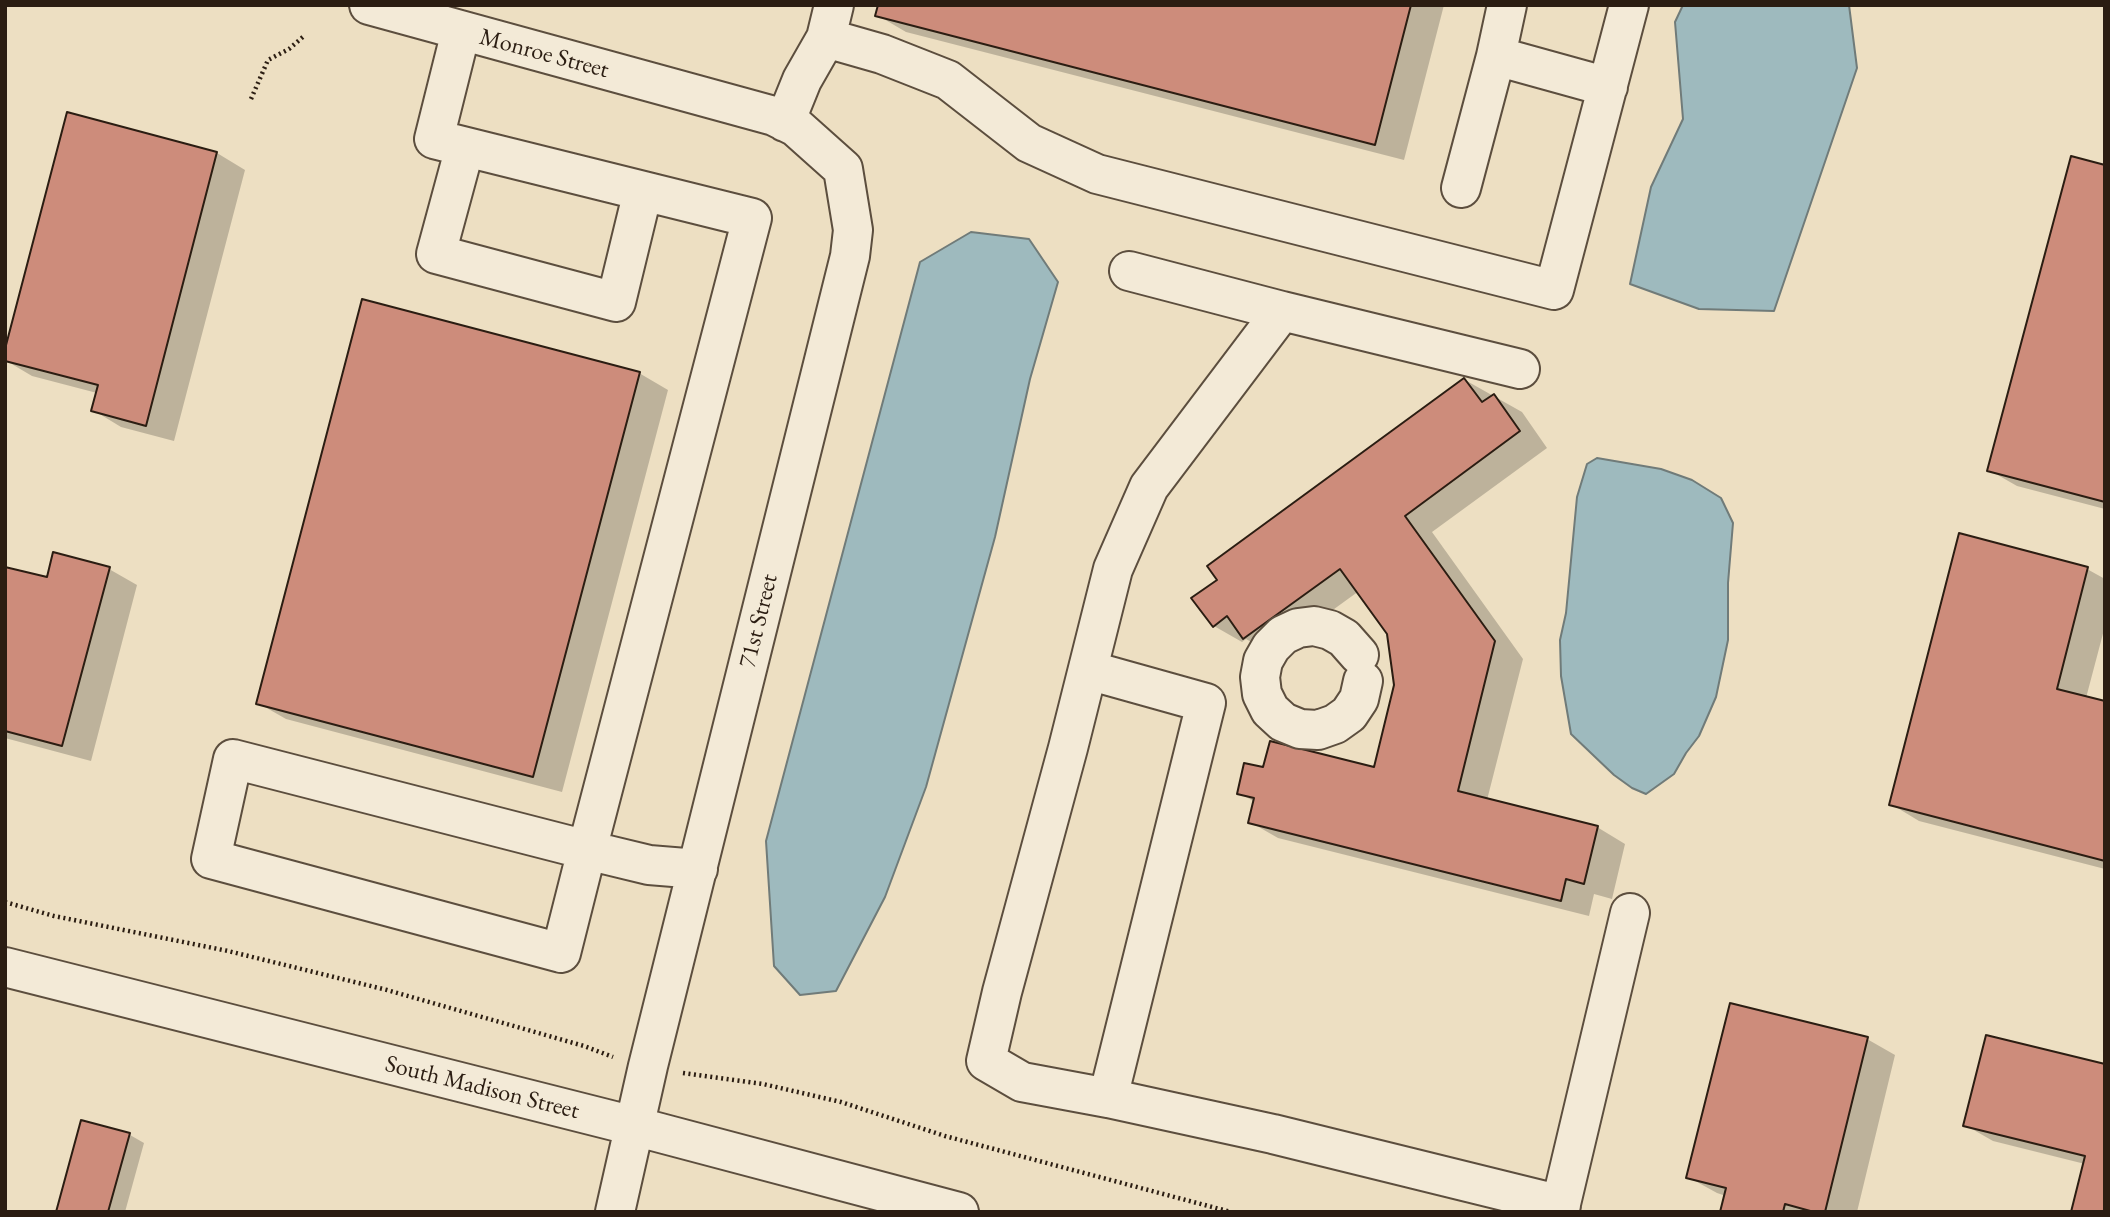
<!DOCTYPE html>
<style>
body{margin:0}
#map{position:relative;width:2110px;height:1217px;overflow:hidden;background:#eddfc2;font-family:"EB Garamond",serif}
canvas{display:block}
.frame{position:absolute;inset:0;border:7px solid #2b1d12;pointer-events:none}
</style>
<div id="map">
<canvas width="2110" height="1217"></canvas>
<div class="frame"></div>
</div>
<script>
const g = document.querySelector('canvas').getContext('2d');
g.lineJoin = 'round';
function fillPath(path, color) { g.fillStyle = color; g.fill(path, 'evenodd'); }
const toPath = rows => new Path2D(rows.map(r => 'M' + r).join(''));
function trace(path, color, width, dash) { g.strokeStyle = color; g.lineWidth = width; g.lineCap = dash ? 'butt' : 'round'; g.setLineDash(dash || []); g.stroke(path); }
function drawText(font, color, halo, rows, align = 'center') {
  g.font = font + ' "EB Garamond",serif'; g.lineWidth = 7; g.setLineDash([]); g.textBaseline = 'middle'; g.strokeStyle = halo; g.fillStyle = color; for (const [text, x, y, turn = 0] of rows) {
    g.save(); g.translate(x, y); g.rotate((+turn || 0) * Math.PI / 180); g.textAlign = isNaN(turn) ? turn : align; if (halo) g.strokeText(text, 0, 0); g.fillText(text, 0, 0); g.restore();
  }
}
const water = toPath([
 [1683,5,1849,5,1857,68,1774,311,1699,309,1630,284,1651,187,1683,119,1675,22,1683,5],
 [971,232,1029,239,1058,282,1030,379,995,537,926,787,885,897,836,991,800,995,774,966,766,841,920,262,971,232],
 [1597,458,1661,469,1692,480,1721,498,1733,523,1728,583,1728,640,1716,697,1699,736,1686,753,1674,774,1646,794,1632,788,1614,775,1571,734,1561,676,1560,640,1566,613,1577,497,1587,464,1597,458]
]);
const shadow = toPath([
 [880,5,1444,5,1404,160,906,32,877,15],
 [68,114,217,153,245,170,174,441,121,427,93,410,97,393,32,376,5,360],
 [2105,167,2105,509,2017,486,1989,470],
 [639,373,668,390,562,792,286,719,258,703],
 [1465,380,1522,412,1547,448,1432,532,1523,659,1487,800,1597,827,1625,844,1612,899,1594,894,1589,916,1278,838,1250,822,1255,802,1239,793,1264,770,1375,769,1396,685,1389,633,1359,591,1272,654,1246,639,1242,642,1214,626,1219,580],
 [5,568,48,580,109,569,137,585,91,761,5,738],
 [2087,569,2105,579,2105,626,2086,698,2105,703,2105,869,1919,821,1891,804],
 [1867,1039,1895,1055,1857,1212,1722,1212,1726,1196,1717,1193,1688,1177],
 [2105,1066,2085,1164,1993,1141,1965,1125],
 [83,1122,130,1135,144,1143,125,1212,57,1212]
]);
const building = toPath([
 [878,5,1411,5,1375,145,875,16,878,5],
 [67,112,217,152,146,426,91,411,98,385,5,361,5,349,67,112],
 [2071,156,2105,165,2105,502,1987,471,2071,156],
 [362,299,640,372,533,777,256,704,362,299],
 [1464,378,1482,402,1494,394,1520,431,1405,516,1495,641,1458,791,1598,826,1584,884,1566,879,1561,901,1248,823,1254,798,1237,794,1244,763,1263,767,1270,741,1374,767,1394,685,1387,634,1340,569,1243,639,1227,616,1213,627,1191,598,1217,580,1207,566,1464,378],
 [1959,533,2088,567,2057,689,2105,701,2105,861,1889,805,1959,533],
 [53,552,110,567,62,746,5,731,5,567,47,577,53,552],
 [1730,1003,1868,1037,1825,1212,1814,1212,1785,1204,1783,1212,1720,1212,1726,1188,1686,1178,1730,1003],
 [1986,1035,2105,1064,2105,1212,2071,1212,2085,1156,1963,1126,1986,1035],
 [81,1120,130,1133,108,1212,56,1212,81,1120]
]);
const path = toPath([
 [251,99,268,60,289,49,304,36],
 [5,902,54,916,228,951,387,990,584,1046,613,1057],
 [683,1073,763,1084,841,1102,945,1136,1231,1212]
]);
const minor = toPath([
 [369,5,774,116,796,127,843,169,853,230,850,256,648,1066,615,1212],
 [461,31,434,139,752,218,587,850,561,953,211,859,233,759,587,850,649,865,698,869],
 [826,38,882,54,948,80,1029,143,1097,174,1554,290,1629,5],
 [1496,56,1507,5],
 [785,122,802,80,826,38,834,5],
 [465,147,436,254,616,302,643,191],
 [1461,188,1496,56,1608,87],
 [1129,271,1282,311],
 [1520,369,1282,311,1149,487,1113,569,1068,748,1002,992,986,1061,1022,1082,1108,1098,1273,1134,1561,1205],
 [1359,655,1344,638,1330,630,1314,626,1298,628,1283,635,1271,647,1263,661,1260,677,1262,694,1270,710,1283,722,1300,729,1318,730,1335,724,1349,714,1359,699,1363,681],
 [1088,670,1206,703,1108,1098],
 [5,967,634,1126,959,1212],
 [1559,1212,1630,913]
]);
const streetNames = [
 ["Monroe Street",544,54,15],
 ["71st Street",759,621,-76],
 ["South Madison Street",482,1088,14]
];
fillPath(water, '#9ebabe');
trace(water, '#707b79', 2);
fillPath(shadow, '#0003');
fillPath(building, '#cd8c7b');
trace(building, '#2b1d12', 2);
trace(minor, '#5c4e3e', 42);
trace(path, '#2b1d12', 4.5, [2, 3.5]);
trace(minor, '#f3ead7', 38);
drawText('24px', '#2b1d12', '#f3ead7', streetNames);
</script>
